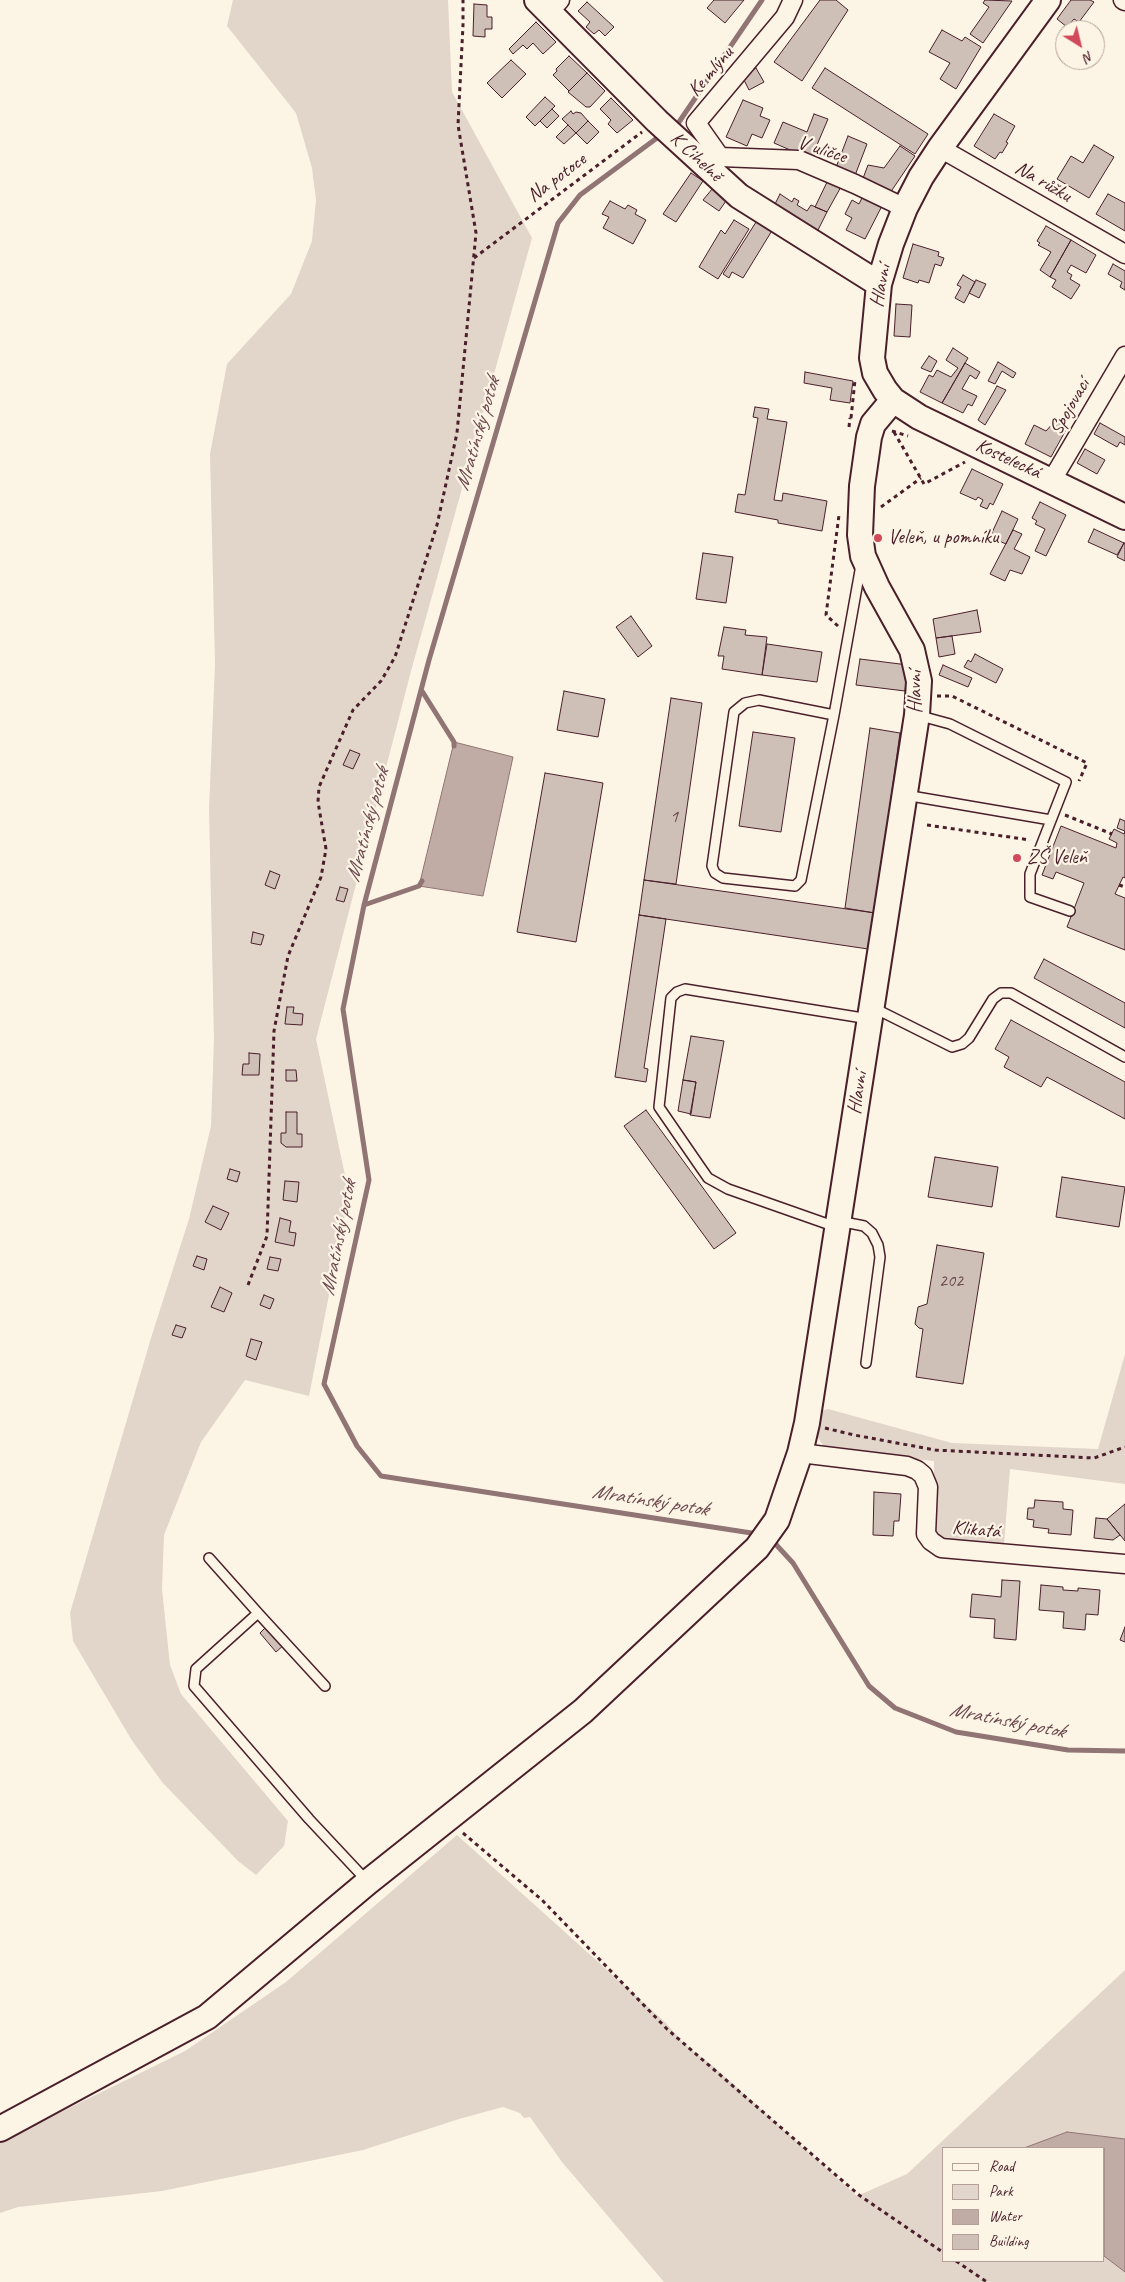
<!DOCTYPE html>
<meta charset="utf-8">
<style>
body{margin:0}
#map{position:relative;width:1125px;height:2282px;overflow:hidden;background:#fcf5e5;font-family:Caveat,sans-serif}
canvas{display:block}
.legend{position:absolute;left:942px;top:2147px;width:162px;height:115px;box-sizing:border-box;background:#fcf5e5;border:1px solid #b59f9b;margin:0;padding:6px 9px;list-style:none;font-size:15px;color:#4a1f2b}
.legend li{display:flex;align-items:center;gap:10px;height:25px}
.legend b{width:25px;border:1px solid #b59f9b}
.north{position:absolute;left:1055px;top:20px;width:50px;height:50px;box-sizing:border-box;background:#fcf5e5;border:1px solid #b59f9b;border-radius:50%;rotate:144deg;font-size:14px;font-weight:700;line-height:20px;text-align:center;color:#4a1f2b}
.north::after{content:'';display:block;margin:auto;width:18px;height:22px;background:#d1495b;clip-path:polygon(50% 0,100% 100%,50% 72%,0 100%)}
</style>
<div id="map">
<canvas width="1125" height="2282"></canvas>
<ul class="legend">
<li><b style="height:6px;background:#fcf5e5"></b>Road</li>
<li><b style="height:14px;background:#e2d5ca"></b>Park</li>
<li><b style="height:14px;background:#c0aca5"></b>Water</li>
<li><b style="height:14px;background:#cfc0b7"></b>Building</li>
</ul>
<div class="north">N</div>
</div>
<script>
const g = document.querySelector('canvas').getContext('2d');
g.lineJoin = 'round';
function fillPath(path, color) { g.fillStyle = color; g.fill(path, 'evenodd'); }
const toPath = rows => new Path2D(rows.map(r => 'M' + r).join(''));
function trace(path, color, width, dash) { g.strokeStyle = color; g.lineWidth = width; g.lineCap = dash ? 'butt' : 'round'; g.setLineDash(dash || []); g.stroke(path); }
function drawText(font, color, halo, rows, align = 'center') {
  g.font = font + ' Caveat,sans-serif'; g.lineWidth = 4.5; g.setLineDash([]); g.textBaseline = 'middle'; g.strokeStyle = halo; g.fillStyle = color; for (const [text, x, y, turn = 0] of rows) {
    g.save(); g.translate(x, y); g.rotate((+turn || 0) * Math.PI / 180); g.textAlign = isNaN(turn) ? turn : align; if (halo) g.strokeText(text, 0, 0); g.fillText(text, 0, 0); g.restore();
  }
}
const green = toPath([
 [233,0,448,0,452,92,532,238,411,671,316,1039,349,1194,309,1396,245,1380,201,1442,164,1535,162,1589,170,1665,181,1694,288,1821,284,1846,256,1875,238,1861,162,1782,131,1739,73,1641,70,1613,151,1338,189,1219,211,1126,214,1039,209,809,215,664,210,454,227,364,291,294,312,241,316,200,312,168,296,113,227,26],
 [1125,1354,1125,1484,1010,1469,1004,1544,940,1540,934,1529,934,1461,826,1450,813,1430,821,1411,828,1409,952,1443,1098,1449],
 [457,1835,666,2023,683,2043,714,2067,857,2196,907,2174,1125,1970,1125,2139,1067,2132,1024,2148,944,2148,944,2261,1104,2261,1104,2256,1125,2272,1125,2282,664,2282,562,2162,530,2117,524,2118,520,2113,503,2107,459,2119,363,2150,162,2191,18,2207,0,2213,0,2142,185,2051,286,1982]
]);
const water = toPath([
 [454,742,513,757,483,896,419,886,454,742],
 [1067,2132,1125,2139,1125,2272,1104,2256,1104,2148,1024,2148,1067,2132]
]);
const stream = toPath([
 [679,122,762,0],
 [661,135,580,195,558,223,429,660,364,905,343,1009,369,1180,324,1384,357,1446,381,1476,758,1534],
 [422,691,454,742,454,746],
 [364,905,419,886,422,881],
 [770,1538,793,1563,869,1686,895,1708,956,1732,1068,1750,1125,1751]
]);
const building = toPath([
 [714,0,744,0,725,23,707,8,714,0],
 [820,0,836,0,848,10,802,81,774,62,820,0],
 [985,0,1012,1,983,43,970,34,989,7,983,3,985,0],
 [1071,0,1090,0,1094,2,1079,22,1074,19,1067,27,1057,19,1071,0],
 [587,2,614,27,605,36,599,30,594,34,586,27,590,22,578,11,587,2],
 [474,4,487,5,487,17,492,17,492,29,485,29,485,37,473,36,474,4],
 [536,22,556,42,543,54,533,43,527,49,523,45,513,54,509,49,536,22],
 [942,30,962,41,965,37,981,47,956,89,940,79,950,63,929,52,942,30],
 [569,56,587,73,569,91,553,75,557,71,556,69,569,56],
 [511,60,526,74,502,98,487,83,511,60],
 [756,68,764,82,749,90,742,76,756,68],
 [825,68,928,134,915,154,812,88,825,68],
 [587,73,605,91,590,107,586,107,568,92,587,73],
 [545,97,555,106,535,126,526,117,545,97],
 [611,98,633,120,617,133,608,124,611,120,600,109,611,98],
 [743,100,763,108,760,116,770,120,762,138,752,134,747,146,726,137,743,100],
 [552,109,559,116,547,128,540,121,552,109],
 [571,111,573,114,576,112,581,113,588,121,576,133,562,119,571,111],
 [814,114,828,119,811,159,774,143,783,122,807,132,814,114],
 [994,114,1015,126,1006,142,1008,143,1002,153,1000,152,995,159,974,146,994,114],
 [588,121,599,132,587,144,576,133,588,121],
 [568,125,576,133,564,144,556,137,568,125],
 [848,136,867,144,854,178,835,170,848,136],
 [1094,145,1114,157,1089,198,1057,179,1071,156,1083,163,1094,145],
 [900,146,915,156,890,193,862,181,868,165,884,168,900,146],
 [691,173,703,181,676,222,663,214,691,173],
 [829,178,842,185,827,212,815,207,829,178],
 [713,188,728,198,719,211,703,200,713,188],
 [780,194,792,202,794,198,799,201,797,205,807,211,811,205,827,212,815,236,772,210,780,194],
 [864,194,884,202,865,239,846,230,852,218,845,214,852,200,859,204,864,194],
 [1108,194,1125,203,1125,231,1096,214,1108,194],
 [610,201,625,209,628,205,637,210,635,214,646,220,633,244,603,228,609,217,602,214,610,201],
 [758,219,773,229,743,278,732,272,729,278,723,274,758,219],
 [734,220,749,229,718,279,699,267,721,230,725,234,734,220],
 [1046,226,1071,240,1050,277,1040,270,1051,252,1038,245,1040,243,1037,241,1046,226],
 [1071,240,1096,255,1086,273,1071,265,1067,272,1072,275,1070,279,1080,285,1071,299,1052,287,1056,280,1050,277,1071,240],
 [913,244,939,252,938,256,944,258,941,266,935,264,929,283,919,280,918,283,903,278,913,244],
 [1113,264,1125,271,1125,290,1120,287,1122,282,1108,274,1113,264],
 [963,275,975,282,964,303,955,298,961,287,957,285,963,275],
 [976,280,986,284,979,298,969,293,976,280],
 [896,304,912,305,910,337,894,336,896,304],
 [953,348,968,358,942,403,920,392,929,375,933,377,937,370,951,377,958,368,946,360,953,348],
 [929,356,937,361,931,372,921,368,929,356],
 [998,362,1016,373,1013,378,1002,371,995,384,988,381,998,362],
 [965,363,980,372,976,379,970,375,962,389,977,396,972,406,968,404,963,413,942,403,965,363],
 [805,372,853,381,850,403,830,400,832,388,804,383,805,372],
 [997,386,1006,390,985,425,978,420,997,386],
 [755,407,769,409,767,419,787,422,774,500,782,501,783,493,827,501,822,531,778,523,778,520,735,512,738,494,745,495,758,418,753,417,755,407],
 [1055,421,1067,428,1051,457,1025,444,1034,425,1046,431,1055,421],
 [1100,423,1125,437,1125,445,1120,442,1117,447,1094,434,1100,423],
 [1085,449,1105,460,1097,474,1077,463,1085,449],
 [972,469,1003,484,993,505,990,503,987,509,980,506,983,500,978,497,976,500,960,493,972,469],
 [1040,502,1066,515,1046,556,1035,551,1045,529,1035,524,1037,521,1032,518,1040,502],
 [1002,511,1018,519,1006,544,990,537,1002,511],
 [1094,529,1124,543,1117,555,1088,542,1094,529],
 [1013,530,1022,534,1014,549,1030,557,1022,574,1010,570,1005,581,990,574,1013,530],
 [1124,543,1125,543,1125,561,1117,557,1124,543],
 [703,553,733,557,726,603,696,599,703,553],
 [977,610,981,632,936,638,933,619,977,610],
 [631,616,652,646,638,657,616,627,631,616],
 [724,627,746,630,745,635,767,637,762,675,722,669,724,656,718,656,724,627],
 [952,636,955,654,939,657,936,638,952,636],
 [767,644,822,652,817,682,762,675,767,644],
 [975,654,1003,669,996,683,964,667,968,660,971,662,975,654],
 [860,659,908,665,905,691,856,685,860,659],
 [943,665,972,678,968,687,939,675,943,665],
 [564,691,605,699,598,737,557,730,564,691],
 [671,698,702,703,676,884,644,880,671,698],
 [870,728,900,733,875,913,845,908,870,728],
 [753,732,795,738,781,832,739,826,753,732],
 [350,750,360,754,353,769,343,765,350,750],
 [545,773,603,783,576,942,517,932,545,773],
 [1120,819,1125,821,1125,878,1123,877,1115,894,1125,898,1125,950,1067,927,1084,883,1056,872,1053,879,1042,875,1061,826,1116,848,1117,843,1109,839,1114,829,1124,834,1125,831,1117,828,1120,819],
 [270,871,280,875,275,889,265,885,270,871],
 [644,880,875,913,868,949,639,915,644,880],
 [340,887,348,889,344,902,336,900,340,887],
 [639,915,666,919,644,1068,648,1069,646,1082,615,1077,639,915],
 [253,932,264,935,261,945,251,943,253,932],
 [1044,959,1125,1003,1125,1028,1034,978,1044,959],
 [287,1007,294,1007,293,1013,303,1014,302,1025,285,1024,287,1007],
 [1011,1020,1125,1082,1125,1119,1047,1077,1041,1087,1004,1067,1009,1057,995,1049,1011,1020],
 [691,1036,724,1041,710,1118,690,1115,696,1082,683,1080,691,1036],
 [249,1053,260,1054,259,1075,242,1075,243,1064,249,1064,249,1053],
 [286,1070,296,1070,297,1081,286,1081,286,1070],
 [683,1080,696,1082,691,1114,678,1111,683,1080],
 [646,1110,736,1233,714,1249,624,1126,646,1110],
 [286,1112,297,1112,297,1134,302,1134,302,1147,286,1147,281,1143,281,1133,286,1133,286,1112],
 [935,1157,998,1167,992,1207,928,1197,935,1157],
 [230,1169,240,1172,237,1182,227,1179,230,1169],
 [1062,1177,1125,1187,1119,1227,1056,1217,1062,1177],
 [285,1181,299,1182,297,1202,283,1200,285,1181],
 [213,1206,229,1213,221,1230,205,1222,213,1206],
 [280,1218,291,1221,289,1232,296,1233,294,1246,275,1242,280,1218],
 [937,1245,984,1253,963,1384,916,1377,923,1329,919,1328,915,1324,918,1307,927,1304,937,1245],
 [197,1256,207,1259,204,1270,193,1266,197,1256],
 [270,1257,281,1259,278,1271,267,1269,270,1257],
 [220,1287,232,1293,224,1312,211,1307,220,1287],
 [264,1295,274,1299,270,1309,260,1305,264,1295],
 [176,1325,186,1328,182,1338,172,1335,176,1325],
 [251,1339,262,1342,256,1360,246,1356,251,1339],
 [874,1492,901,1494,899,1521,894,1521,893,1536,873,1535,874,1492],
 [1035,1500,1063,1502,1063,1509,1073,1510,1071,1535,1048,1533,1049,1529,1033,1527,1034,1520,1027,1519,1028,1508,1034,1508,1035,1500],
 [1125,1504,1125,1541,1107,1519,1125,1504],
 [1096,1518,1107,1519,1120,1535,1113,1540,1094,1538,1096,1518],
 [1002,1580,1020,1581,1016,1640,994,1638,995,1619,970,1617,972,1594,1001,1597,1002,1580],
 [1041,1585,1063,1587,1063,1590,1078,1591,1078,1588,1100,1590,1098,1615,1086,1614,1085,1630,1063,1628,1064,1612,1039,1610,1041,1585],
 [268,1625,285,1644,276,1652,260,1633,268,1625],
 [1125,1627,1125,1642,1120,1640,1125,1627]
]);
const path = toPath([
 [474,258,642,132],
 [851,418,855,380],
 [849,427,850,418],
 [892,431,908,436],
 [894,432,924,484,965,462],
 [881,507,921,478],
 [838,626,826,615,839,515],
 [937,696,952,696,1087,763,1079,781],
 [1065,815,1112,834],
 [927,825,1030,840],
 [1119,885,1125,887],
 [248,1285,267,1236,274,1031,288,956,321,877,326,849,318,802,319,787,353,710,381,681,395,657,437,525,457,433,476,233,458,125,463,25,463,0],
 [825,1428,854,1435,935,1450,1094,1458,1125,1447],
 [463,1833,542,1900,667,2029,859,2195,944,2253],
 [956,2261,987,2282]
]);
const lane = toPath([
 [834,715,759,700,745,703,734,712,712,866,715,873,723,878,795,886,801,880,834,715,861,565],
 [917,715,950,724,1066,782,1030,874,1030,897,1070,911],
 [905,795,1051,820],
 [872,1007,952,1047,962,1044,969,1038,993,999,1001,993,1011,993,1125,1057],
 [839,1221,864,1226,872,1233,878,1245,880,1257,866,1363],
 [836,1227,728,1189,708,1178,701,1168,659,1107,671,998,677,992,685,989,869,1019],
 [209,1558,258,1613,196,1669,194,1686,309,1819,367,1881],
 [258,1613,325,1686]
]);
const street = toPath([
 [1123,0,1125,1],
 [549,12,560,0],
 [940,148,1125,254],
 [720,157,799,160,855,184,905,208],
 [707,168,720,157,696,123,785,17,793,0],
 [1052,480,1125,356],
 [800,1453,907,1466,917,1470,923,1475,928,1487,926,1534,931,1541,941,1548,1125,1564]
]);
const secondary = toPath([
 [537,0,657,121,739,196,879,284],
 [1048,0,940,148,921,177,905,208,891,244,879,284,872,358,875,373,885,390,893,400,919,417,1125,517],
 [0,2129,207,2017,368,1882,583,1711,757,1548,777,1520,800,1453,807,1423,917,715,919,681,912,650,877,587,863,556,860,535,862,486,869,437,873,424,893,400]
]);
const markers = [
 [878,538,5,"#d1495b"],
 [1017,858,5,"#d1495b"]
];
const numberNames = [
 ["1",674,817],
 ["202",951,1281]
];
const streetNames = [
 ["Ke mlýnu",711,72,-50],
 ["V uličce",822,150,18],
 ["K Cihelně",696,157,43],
 ["Na potoce",557,178,-37],
 ["Na růžku",1043,182,30],
 ["Hlavní",881,286,-79],
 ["Spojovací",1070,407,-60],
 ["Kostelecká",1008,459,25],
 ["Hlavní",916,692,-90],
 ["Hlavní",858,1093,-81],
 ["Klikatá",976,1530,5]
];
const poiNames = [
 ["Veleň, u pomníku",888,538],
 ["ZŠ Veleň",1027,858]
];
const waterNames = [
 ["Mratínský potok",478,434,-74],
 ["Mratínský potok",368,825,-75],
 ["Mratínský potok",339,1238,-79],
 ["Mratínský potok",650,1501,9],
 ["Mratínský potok",1007,1721,11]
];
fillPath(green, '#e2d5ca');
fillPath(water, '#c0aca5');
trace(water, '#917474', 1);
trace(stream, '#917474', 5);
fillPath(building, '#cfc0b7');
trace(building, '#4a1f2b', 1);
trace(lane, '#4a1f2b', 12);
trace(street, '#4a1f2b', 21);
trace(secondary, '#4a1f2b', 28);
trace(path, '#4a1f2b', 3, [4, 4]);
trace(lane, '#fcf5e5', 9);
trace(street, '#fcf5e5', 18);
trace(secondary, '#fcf5e5', 24);
for (const [x, y, r, color] of markers) { const dot = new Path2D(); dot.arc(x, y, r, 0, 2 * Math.PI); g.fillStyle = color; g.fill(dot); trace(dot, '#fcf5e5', 2); }
drawText('18px', '#6b474e', null, numberNames);
drawText('20px', '#4a1f2b', '#fcf5e5', streetNames);
drawText('20px', '#4a1f2b', '#fcf5e5', poiNames, 'left');
drawText('italic 21px', '#6d4950', '#fcf5e5', waterNames);
</script>
